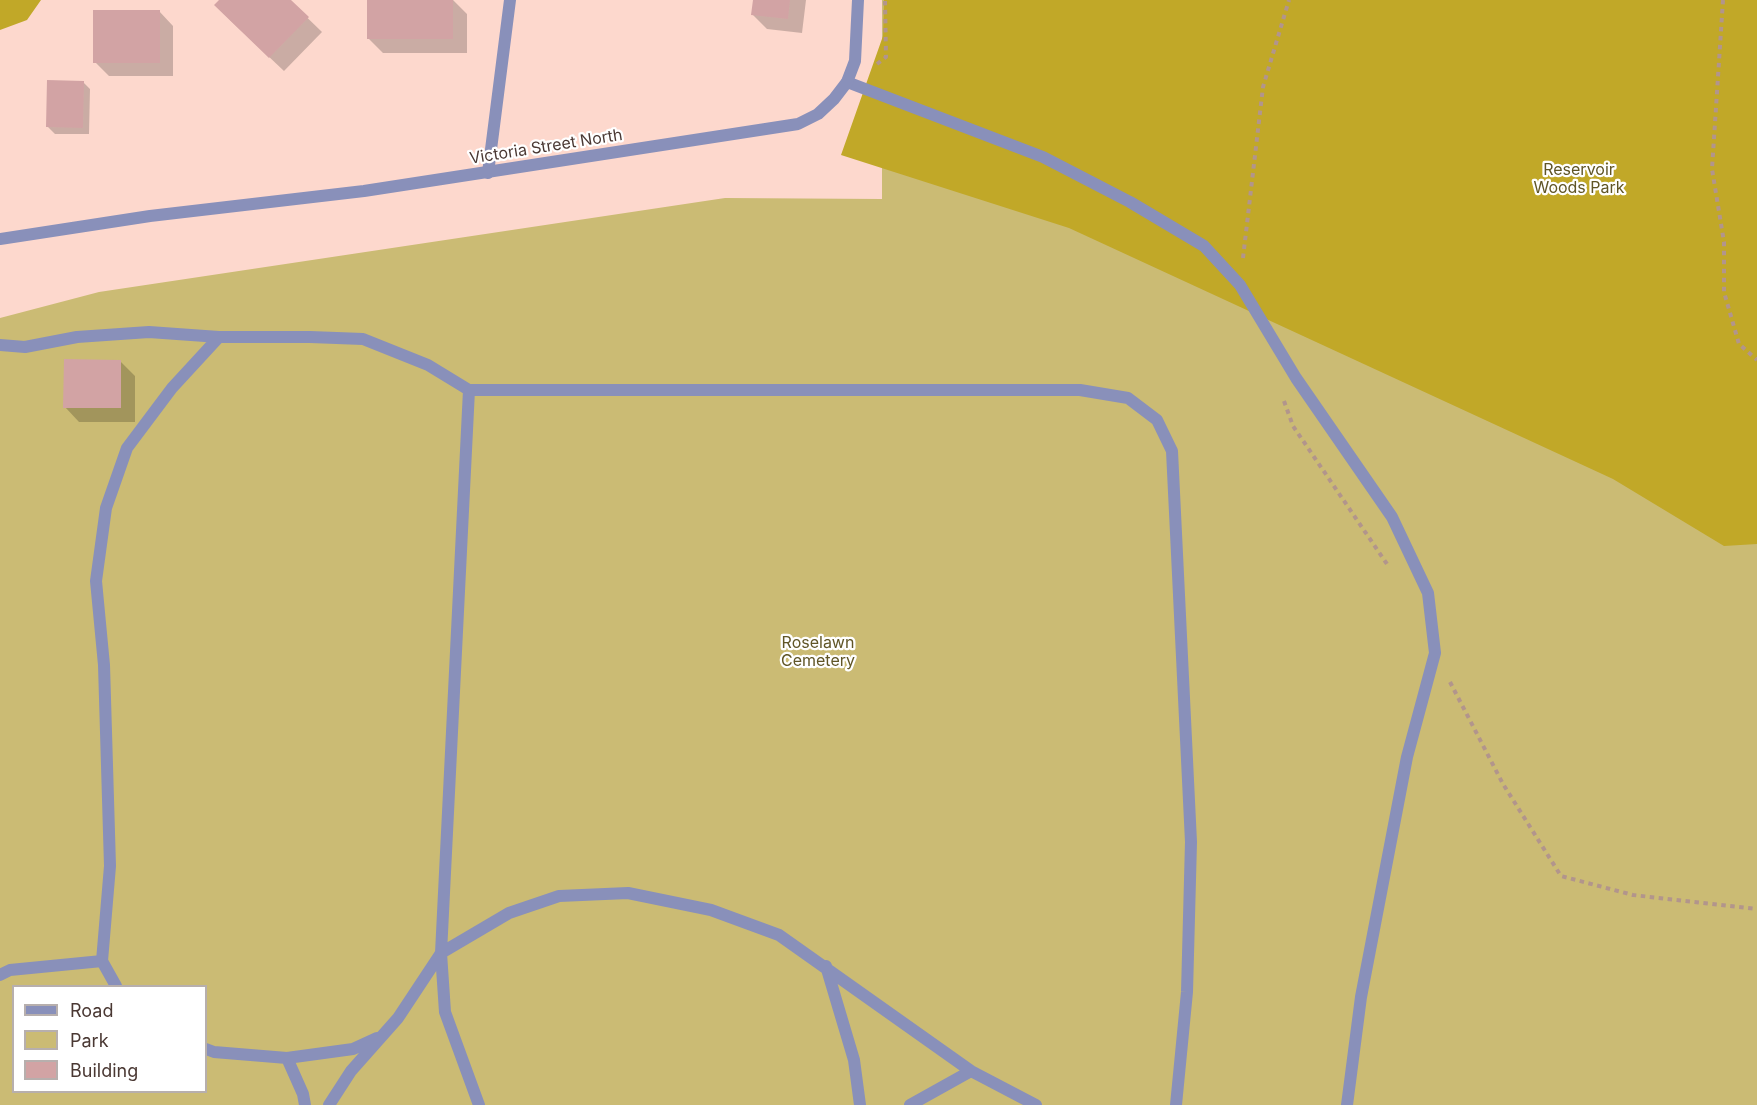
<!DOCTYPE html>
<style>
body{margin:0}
#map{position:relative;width:1757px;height:1105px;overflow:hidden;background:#fdd8cd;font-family:Inter,sans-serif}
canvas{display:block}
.legend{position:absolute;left:12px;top:985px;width:195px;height:108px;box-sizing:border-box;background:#fff;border:2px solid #b7afad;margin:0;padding:8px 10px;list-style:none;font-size:18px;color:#4a3833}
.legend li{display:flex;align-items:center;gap:12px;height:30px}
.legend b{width:30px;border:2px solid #b7afad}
</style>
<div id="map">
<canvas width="1757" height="1105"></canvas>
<ul class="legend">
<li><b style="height:8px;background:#8990ba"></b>Road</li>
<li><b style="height:16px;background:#cbbb74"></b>Park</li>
<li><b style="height:16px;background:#d2a3a4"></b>Building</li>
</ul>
</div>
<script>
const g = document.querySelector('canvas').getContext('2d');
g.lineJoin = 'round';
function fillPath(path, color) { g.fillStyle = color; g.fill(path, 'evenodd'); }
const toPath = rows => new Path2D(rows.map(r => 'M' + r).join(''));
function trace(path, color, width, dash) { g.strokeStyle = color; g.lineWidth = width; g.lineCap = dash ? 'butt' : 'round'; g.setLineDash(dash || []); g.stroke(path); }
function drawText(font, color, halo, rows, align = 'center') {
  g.font = font + ' Inter,sans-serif'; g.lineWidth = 4.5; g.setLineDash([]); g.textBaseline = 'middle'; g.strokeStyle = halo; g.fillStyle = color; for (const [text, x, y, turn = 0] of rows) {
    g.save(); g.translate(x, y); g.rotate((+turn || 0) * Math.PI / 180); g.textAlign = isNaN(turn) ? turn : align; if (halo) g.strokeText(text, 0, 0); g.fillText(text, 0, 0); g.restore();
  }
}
const green = toPath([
 [882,0,1757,0,1757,1105,0,1105,0,318,99,292,725,198,882,199],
 [14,986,206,986,206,1092,14,1092]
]);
const forest = toPath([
 [0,0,41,0,27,20,0,30],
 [884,0,1757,0,1757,544,1724,546,1613,479,1069,228,841,155,883,36]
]);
const shadow = toPath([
 [221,0,289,0,322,32,284,71,230,20],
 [369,0,453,0,467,14,467,53,383,53,369,39],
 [754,0,806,0,802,33,767,29,753,15],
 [159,11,173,26,173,76,109,76,95,62],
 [83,82,90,89,89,134,55,134,48,127],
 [120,361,135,376,135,422,79,422,65,407]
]);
const building = toPath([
 [219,0,291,0,309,17,269,58,214,5],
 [367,0,453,0,453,39,367,39],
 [753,0,790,0,788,19,751,15],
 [93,10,160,10,160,63,93,63],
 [47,80,84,81,83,128,46,127],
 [64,359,121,360,121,408,63,408]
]);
const path = toPath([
 [1723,0,1712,169,1724,242,1724,292,1739,344,1757,360],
 [877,64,886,57,885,0],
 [1243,258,1263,87,1289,0],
 [1284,401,1293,426,1389,567],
 [1450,682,1503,784,1561,876,1633,895,1757,909]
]);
const service = toPath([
 [847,82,1043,157,1130,202,1204,246,1240,285,1296,378,1392,517,1428,593,1435,653,1407,757,1361,997,1347,1105],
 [488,173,510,0],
 [0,345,25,347,77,337,149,332,219,337,310,337,363,339,428,365,469,390,1080,390,1128,398,1157,420,1172,451,1191,842,1187,992,1176,1105],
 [469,390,441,953,445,1012,479,1105],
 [826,966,854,1060,860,1105],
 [0,975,10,970,102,961],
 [116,986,102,961,110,866,104,665,96,581,106,508,127,448,172,388,219,337],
 [206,1049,214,1052,287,1058,353,1049,377,1038],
 [287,1058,303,1094,305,1105],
 [329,1105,351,1071,398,1018,441,953,509,913,559,896,628,893,711,910,779,935,971,1071,1036,1105],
 [910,1105,971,1071]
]);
const tertiary = toPath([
 [0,239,150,216,364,191,798,124,818,114,834,99,847,82,855,61,858,0]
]);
const streetNames = [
 ["Victoria Street North",546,147,-9]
];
const parkNames = [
 ["Reservoir",1579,170],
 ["Woods Park",1579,188],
 ["Roselawn",818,643],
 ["Cemetery",818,661]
];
fillPath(green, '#cbbb74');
fillPath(forest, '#c1a828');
fillPath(shadow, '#0003');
fillPath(building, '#d2a3a4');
trace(path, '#b2958c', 4, [4.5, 4.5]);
trace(service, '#8990ba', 12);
trace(tertiary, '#8990ba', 12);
drawText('16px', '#4a3833', '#fff', streetNames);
drawText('16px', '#605526', '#fff', parkNames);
</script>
